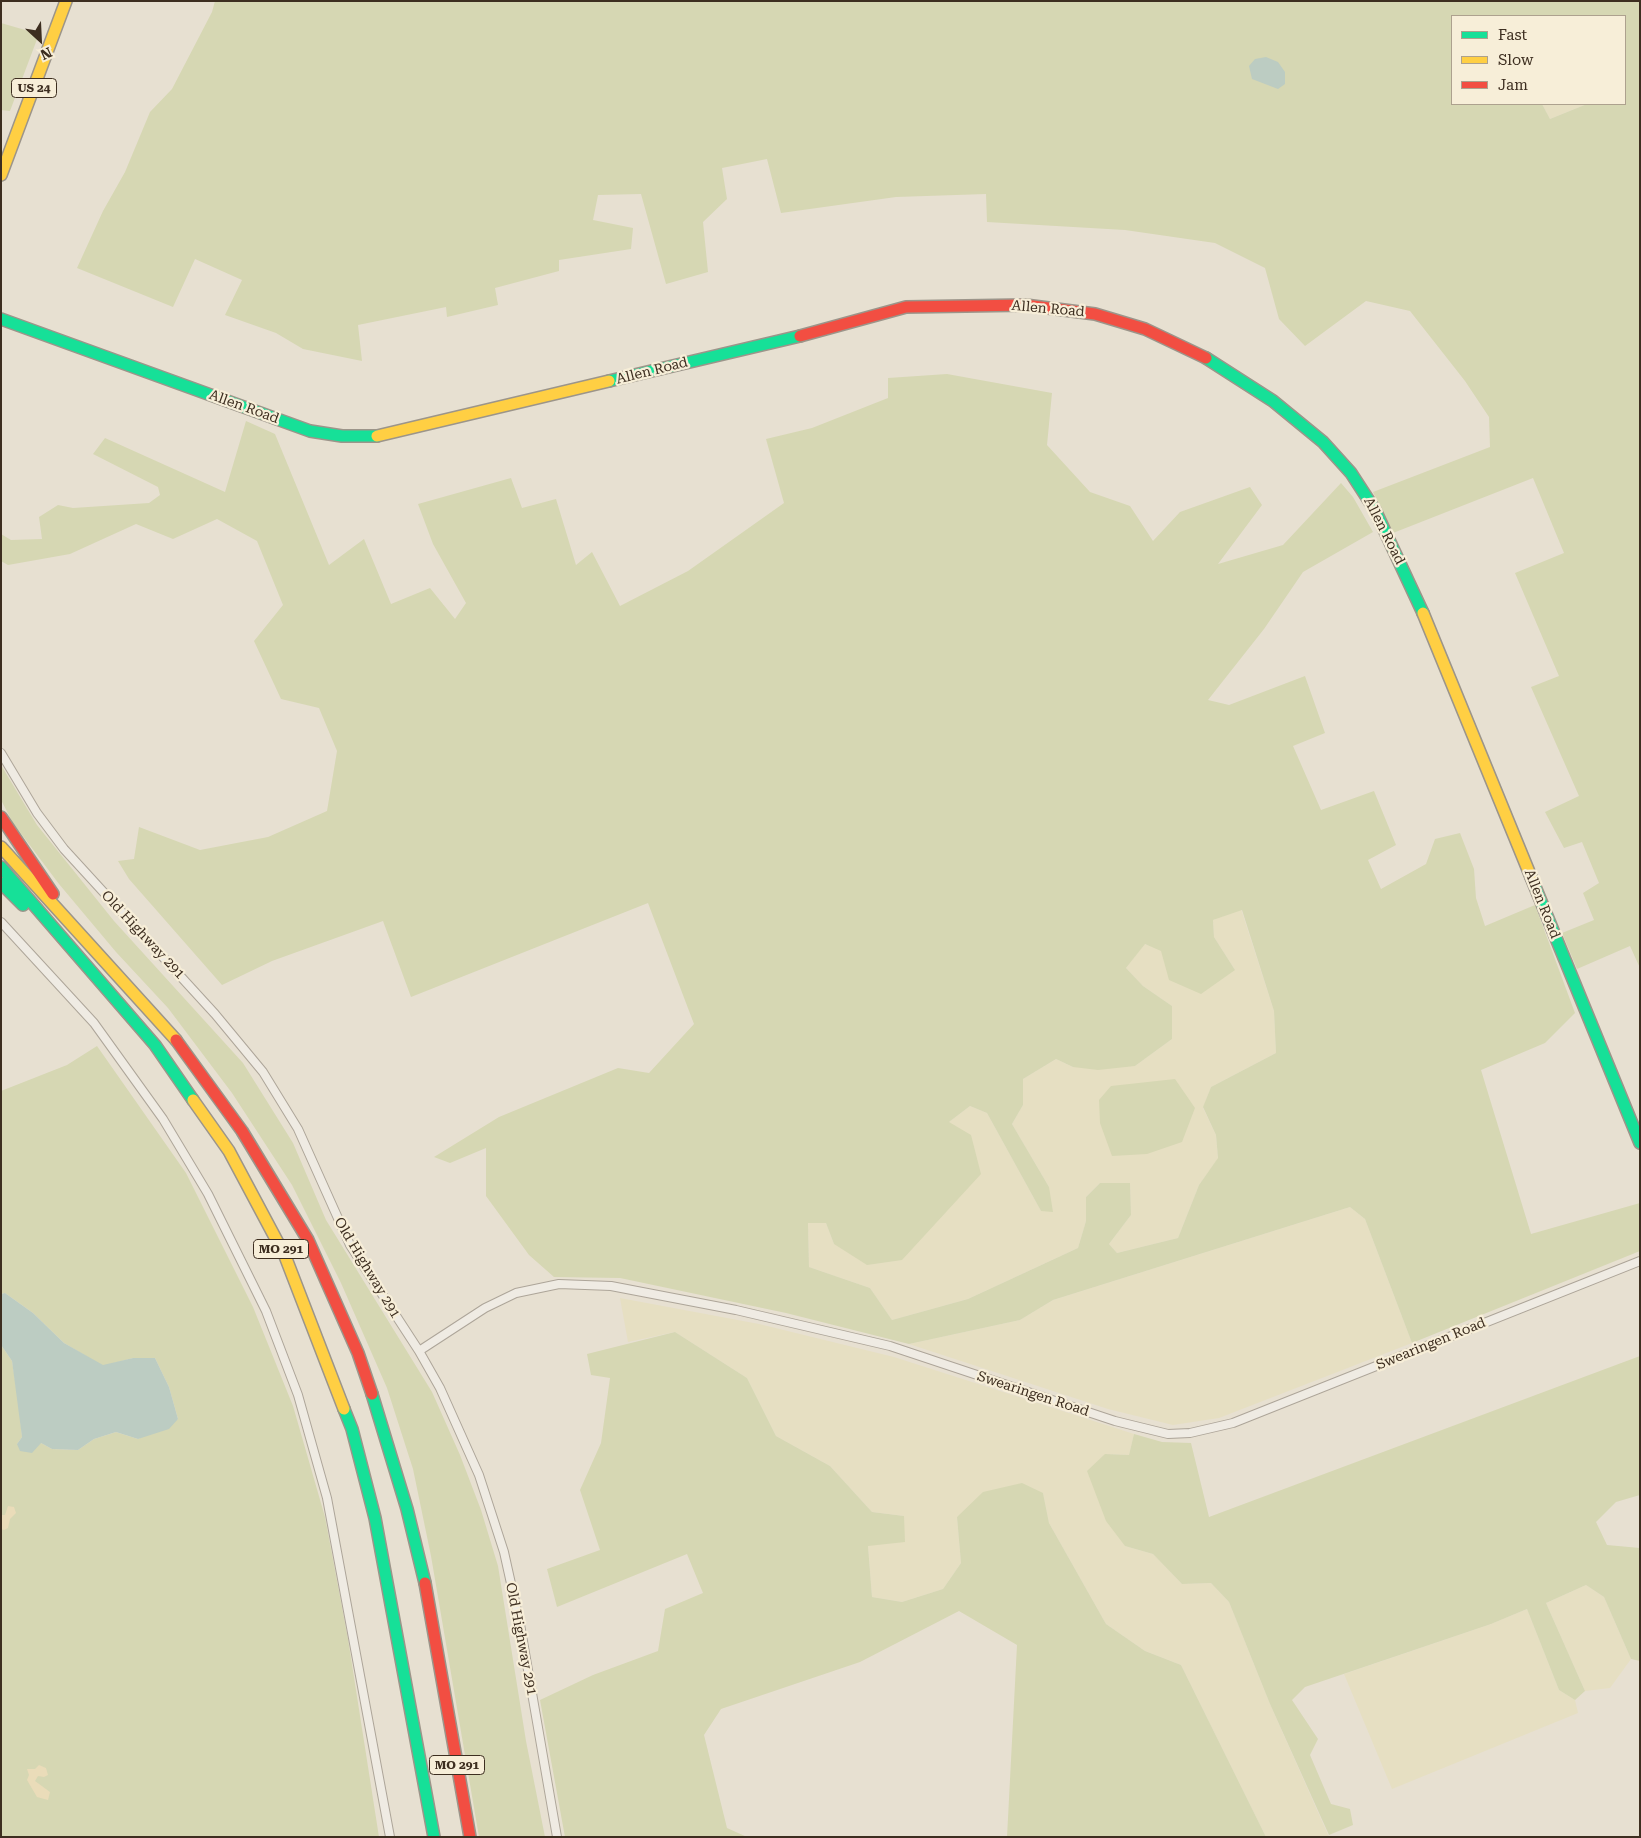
<!DOCTYPE html>
<style>
body{margin:0}
#map{position:relative;width:1641px;height:1838px;overflow:hidden;background:#e7e0d1;font-family:"Roboto Serif",serif}
canvas{display:block}
.frame{position:absolute;inset:0;border:2px solid #3d2e20;pointer-events:none}
.legend{position:absolute;left:1451px;top:15px;width:175px;height:90px;box-sizing:border-box;background:#f7eed8;border:1px solid #ada18e;margin:0;padding:6px 9px;list-style:none;font-size:15px;color:#3d2e20}
.legend li{display:flex;align-items:center;gap:10px;height:25px}
.legend b{width:25px;border:1px solid #ada18e}
.north{position:absolute;left:15px;top:15px;width:50px;height:50px;-webkit-text-stroke:4px #f7eed8;paint-order:stroke;rotate:155deg;font-size:14px;font-weight:700;line-height:20px;text-align:center;color:#3d2e20}
.north::after{content:'';display:block;margin:auto;width:18px;height:22px;background:#3d2e20;clip-path:polygon(50% 0,100% 100%,50% 72%,0 100%)}
</style>
<div id="map">
<canvas width="1641" height="1838"></canvas>
<div class="frame"></div>
<ul class="legend">
<li><b style="height:6px;background:#16e098"></b>Fast</li>
<li><b style="height:6px;background:#ffcf43"></b>Slow</li>
<li><b style="height:6px;background:#f24e42"></b>Jam</li>
</ul>
<div class="north">N</div>
</div>
<script>
const g = document.querySelector('canvas').getContext('2d');
g.lineJoin = 'round';
function fillPath(path, color) { g.fillStyle = color; g.fill(path, 'evenodd'); }
const toPath = rows => new Path2D(rows.map(r => 'M' + r).join(''));
function trace(path, color, width, dash) { g.strokeStyle = color; g.lineWidth = width; g.lineCap = dash ? 'butt' : 'round'; g.setLineDash(dash || []); g.stroke(path); }
function drawText(font, color, halo, rows, align = 'center') {
  g.font = font + ' "Roboto Serif",serif'; g.lineWidth = 4.5; g.setLineDash([]); g.textBaseline = 'middle'; g.strokeStyle = halo; g.fillStyle = color; for (const [text, x, y, turn = 0] of rows) {
    g.save(); g.translate(x, y); g.rotate((+turn || 0) * Math.PI / 180); g.textAlign = isNaN(turn) ? turn : align; if (halo) g.strokeText(text, 0, 0); g.fillText(text, 0, 0); g.restore();
  }
}
const farmland = toPath([
 [1542,104,1587,104,1550,119],
 [1241,909,1274,1011,1276,1053,1211,1087,1203,1108,1216,1135,1218,1159,1199,1185,1178,1238,1117,1253,1109,1244,1131,1215,1130,1183,1100,1183,1086,1197,1086,1221,1078,1248,968,1299,892,1320,870,1288,809,1267,808,1223,826,1223,834,1244,949,1122,970,1106,987,1113,1041,1211,1049,1187,1012,1124,1023,1105,1023,1079,1056,1059,1073,1067,1135,1066,1172,1039,1172,1006,1143,986,1126,968,1144,944,1235,970,1214,937,1213,920],
 [1350,1207,1365,1219,1412,1343,1219,1418,1173,1425,1108,1409,909,1344,1020,1320,1053,1300],
 [620,1298,759,1324,894,1357,1134,1434,1129,1455,1105,1454,1125,1546,1153,1554,1182,1584,1211,1583,1229,1602,1270,1704,1329,1837,1266,1837,1181,1665,1145,1651,1106,1624,1049,1523,1043,1493,957,1517,961,1563,943,1589,902,1602,872,1597,868,1546,904,1516,872,1512,830,1466,776,1436,747,1378,675,1332,628,1342],
 [1586,1585,1604,1597,1631,1659,1610,1688,1585,1691,1546,1603],
 [1527,1609,1559,1690,1575,1700,1578,1713,1392,1789,1344,1674,1491,1624]
]);
const green = toPath([
 [215,1,1640,1,1640,968,1630,946,1577,969,1562,933,1594,920,1583,893,1599,883,1582,842,1564,848,1545,812,1579,796,1531,687,1559,676,1515,573,1564,553,1533,478,1393,533,1373,492,1490,447,1489,417,1465,381,1410,311,1366,301,1305,346,1279,319,1265,268,1215,243,1125,230,987,222,986,194,896,197,781,213,767,159,722,168,727,199,703,222,708,272,666,284,641,194,598,195,593,220,633,228,631,249,559,260,559,271,495,288,498,305,447,317,446,307,358,325,362,361,303,349,276,333,225,315,242,280,195,259,173,307,77,268,103,211,125,172,150,112,172,89,212,12],
 [1452,16,1625,16,1625,104,1587,104,1550,119,1542,104,1452,104],
 [1,23,39,34,10,111,1,110],
 [947,374,1052,393,1047,445,1090,492,1130,506,1153,541,1180,512,1250,487,1262,505,1218,564,1283,545,1341,483,1353,497,1373,532,1303,572,1264,629,1208,700,1229,705,1305,676,1325,733,1293,746,1321,810,1374,791,1396,845,1368,860,1381,889,1426,864,1435,839,1460,833,1474,869,1476,898,1485,926,1535,905,1575,1013,1545,1043,1481,1070,1531,1234,1640,1203,1640,1251,1412,1343,1365,1219,1350,1207,1053,1300,1020,1320,909,1344,786,1313,620,1278,554,1277,529,1255,486,1196,486,1148,450,1163,434,1157,499,1117,618,1068,649,1073,694,1024,648,903,411,997,383,921,272,961,222,985,129,879,118,861,134,859,139,827,200,850,268,837,327,811,337,751,319,708,281,699,254,641,283,605,257,541,217,519,173,539,136,524,70,554,8,565,1,561,1,534,11,540,42,539,39,517,58,505,73,508,149,503,160,495,158,487,93,454,105,438,225,492,246,421,275,434,329,565,364,539,391,604,430,588,455,619,466,603,433,544,418,504,511,478,522,508,556,499,576,565,592,552,620,606,688,571,784,503,766,439,812,428,888,398,888,378],
 [1242,910,1274,1011,1276,1053,1211,1087,1203,1107,1216,1135,1218,1158,1199,1185,1178,1238,1117,1253,1109,1244,1131,1215,1130,1183,1100,1183,1086,1197,1086,1221,1078,1248,968,1299,892,1320,870,1288,809,1267,808,1223,826,1223,834,1244,867,1265,902,1260,981,1174,971,1135,949,1122,970,1106,987,1113,1041,1211,1053,1212,1049,1187,1012,1124,1023,1105,1023,1079,1056,1059,1073,1067,1098,1070,1135,1066,1172,1039,1172,1006,1143,986,1126,968,1145,944,1161,951,1169,980,1201,994,1235,970,1214,937,1213,920],
 [1,765,37,825,114,921,243,1063,293,1143,326,1220,432,1392,460,1455,481,1510,498,1566,526,1741,545,1837,479,1837,431,1556,413,1469,387,1388,341,1283,292,1185,232,1093,168,1008,116,952,59,884,13,823,1,800],
 [97,1046,186,1173,253,1307,293,1406,325,1517,348,1639,379,1837,1,1837,1,1345,12,1361,19,1405,22,1437,17,1444,41,1443,52,1449,78,1450,94,1439,116,1432,138,1439,178,1419,169,1387,155,1358,133,1358,103,1366,64,1343,33,1313,5,1293,1,1294,1,1091,67,1065],
 [1175,1079,1195,1108,1182,1142,1147,1154,1112,1156,1100,1123,1099,1100,1111,1086],
 [675,1332,747,1378,776,1436,830,1466,872,1512,904,1516,905,1542,868,1546,872,1597,902,1602,943,1589,961,1563,957,1517,983,1492,1022,1483,1043,1493,1049,1523,1106,1624,1145,1651,1181,1665,1266,1837,1007,1837,1017,1645,959,1611,860,1662,721,1709,704,1735,727,1828,747,1837,565,1837,540,1700,593,1675,658,1651,665,1609,703,1593,687,1554,557,1607,547,1569,600,1550,580,1490,601,1443,610,1378,591,1375,587,1354],
 [1640,1356,1640,1495,1616,1502,1596,1522,1607,1545,1640,1548,1640,1661,1631,1659,1604,1597,1586,1585,1546,1603,1585,1691,1575,1700,1559,1690,1527,1609,1491,1624,1305,1687,1292,1700,1318,1739,1310,1755,1331,1804,1350,1809,1353,1825,1329,1835,1270,1704,1229,1602,1211,1583,1182,1584,1153,1554,1125,1546,1106,1521,1087,1471,1105,1454,1129,1455,1134,1434,1162,1442,1191,1443,1209,1517]
]);
const sand = toPath([
 [8,1506,14,1507,16,1513,10,1519,8,1528,4,1530,1,1529,1,1515,5,1515],
 [39,1765,46,1768,48,1775,44,1777,38,1776,35,1781,50,1792,48,1800,37,1797,27,1780,29,1775,27,1769,35,1769]
]);
const water = toPath([
 [1266,57,1278,62,1285,72,1285,84,1278,89,1252,79,1249,66,1255,59],
 [5,1293,33,1313,64,1343,103,1365,133,1358,155,1358,169,1387,178,1419,169,1429,138,1439,116,1432,94,1439,78,1450,52,1449,41,1443,32,1453,20,1451,17,1444,22,1437,12,1361,1,1345,1,1294]
]);
const street = toPath([
 [1,753,37,813,64,849,215,1014,263,1072,298,1129,350,1245,419,1351,440,1388,479,1475,504,1552,520,1624,557,1837],
 [1,922,94,1023,163,1119,208,1194,266,1311,298,1395,327,1498,390,1837],
 [419,1351,485,1308,516,1293,559,1284,611,1286,736,1310,890,1346,1115,1421,1168,1434,1190,1433,1233,1423,1640,1261]
]);
const fast = toPath([
 [1,319,310,431,342,436,377,436],
 [1206,358,1273,401,1323,442,1351,473,1375,510,1423,613],
 [609,381,800,336],
 [1,867,155,1045,193,1100],
 [1531,877,1640,1143],
 [1,883,23,905],
 [372,1394,407,1509,425,1583],
 [344,1409,352,1429,375,1518,434,1837]
]);
const slow = toPath([
 [1,175,66,1],
 [377,436,609,381],
 [1423,613,1531,877],
 [1,847,176,1040],
 [193,1100,229,1151,285,1256,344,1409]
]);
const jam = toPath([
 [800,336,906,307,1025,305,1095,314,1145,329,1206,358],
 [1,817,53,894],
 [176,1040,242,1131,308,1240,358,1353,372,1394],
 [425,1583,470,1837]
]);
const shields = [
 [34,88,45],
 [281,1249,55],
 [457,1765,55]
];
const shieldNames = [
 ["US 24",34,88],
 ["MO 291",281,1249],
 ["MO 291",457,1765]
];
const streetNames = [
 ["Allen Road",1048,309,5],
 ["Allen Road",652,371,-14],
 ["Allen Road",244,407,20],
 ["Allen Road",1384,531,63],
 ["Allen Road",1542,904,68],
 ["Old Highway 291",143,935,47],
 ["Old Highway 291",367,1268,59],
 ["Swearingen Road",1431,1344,-22],
 ["Swearingen Road",1033,1394,18],
 ["Old Highway 291",521,1639,79]
];
fillPath(farmland, '#e6dfc2');
fillPath(green, '#d6d7b3');
fillPath(sand, '#eadcb9');
fillPath(water, '#bcccc2');
trace(street, '#ada599', 10);
trace(fast, '#9c958a', 14);
trace(slow, '#9c958a', 14);
trace(jam, '#9c958a', 14);
trace(street, '#efebe3', 8);
trace(fast, '#16e098', 11);
trace(slow, '#ffcf43', 11);
trace(jam, '#f24e42', 11);
for (const [x, y, w] of shields) { const box = new Path2D(); box.roundRect(x - w / 2, y - 9.5, w, 19, 4); g.fillStyle = '#f7eed8'; g.fill(box); trace(box, '#3d2e20', 1); }
drawText('bold 12px', '#3d2e20', null, shieldNames);
drawText('14px', '#3d2e20', '#f7eed8', streetNames);
</script>
